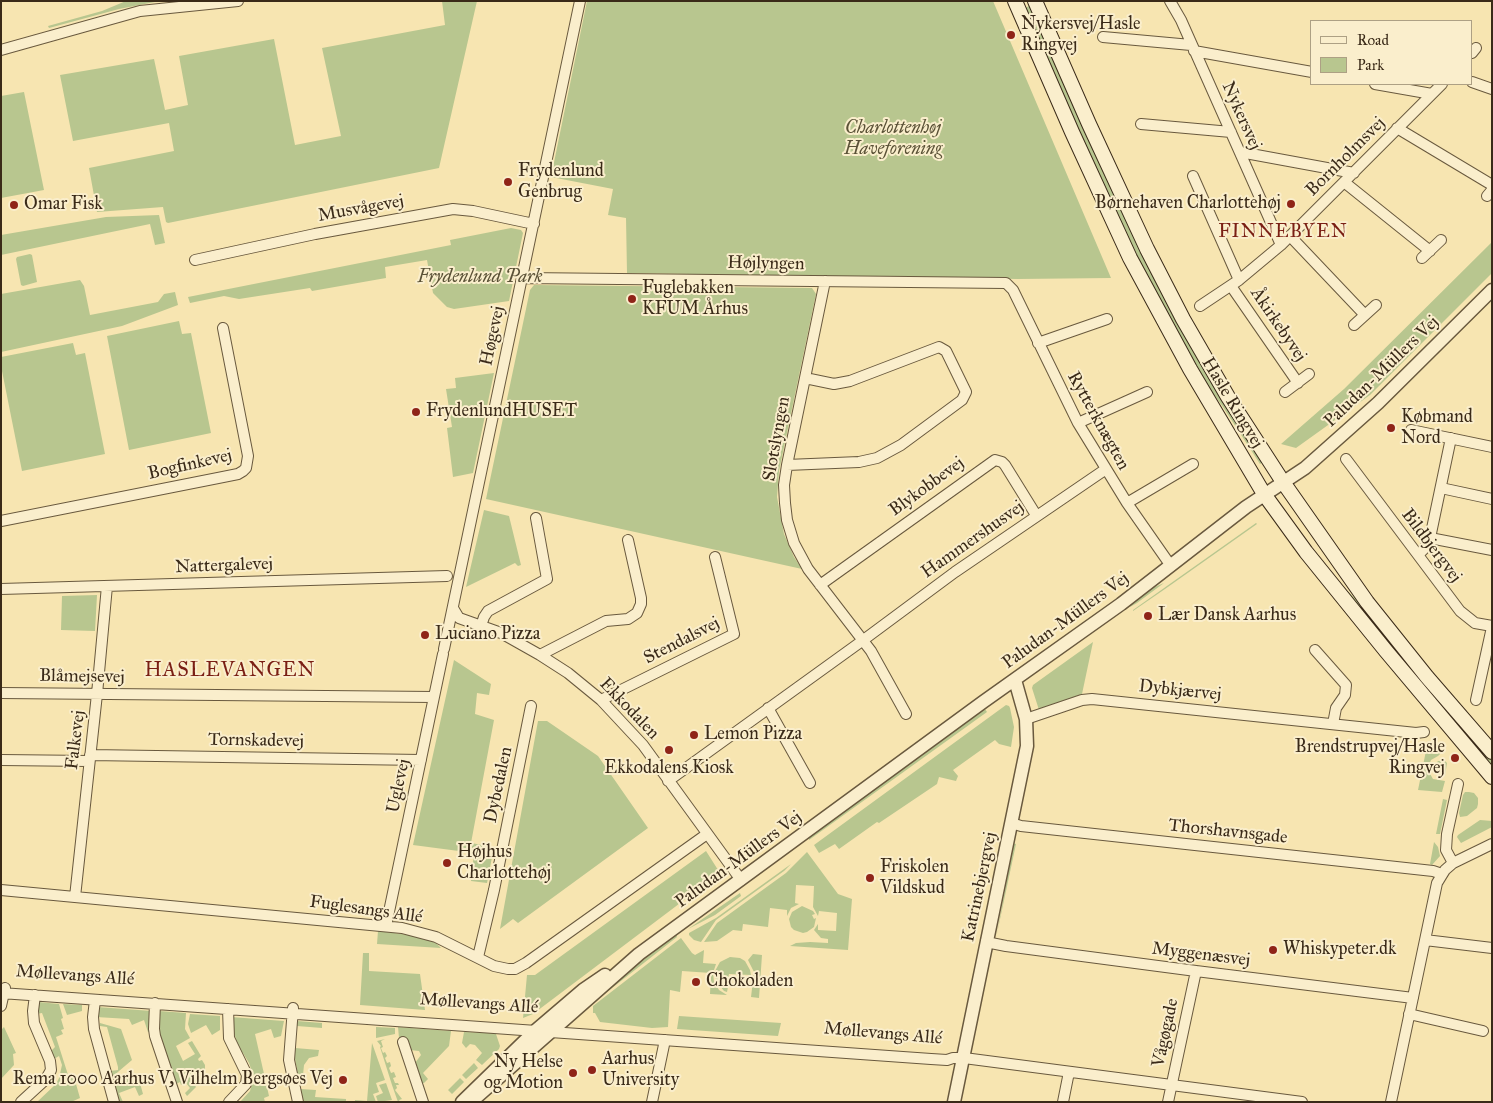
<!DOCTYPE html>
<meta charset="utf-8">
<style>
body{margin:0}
#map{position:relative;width:1493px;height:1103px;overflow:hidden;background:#f7e5b1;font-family:"IM FELL Great Primer",serif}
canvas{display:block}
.frame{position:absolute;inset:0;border:2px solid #3a2a18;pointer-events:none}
.legend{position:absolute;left:1310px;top:20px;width:162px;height:65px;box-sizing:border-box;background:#faeecc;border:1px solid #ada084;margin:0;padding:6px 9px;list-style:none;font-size:15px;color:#3a2a18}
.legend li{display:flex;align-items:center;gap:10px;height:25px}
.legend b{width:25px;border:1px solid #ada084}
</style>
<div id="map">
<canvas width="1493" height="1103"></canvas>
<div class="frame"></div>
<ul class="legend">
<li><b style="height:6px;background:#faeecc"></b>Road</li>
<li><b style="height:14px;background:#b8c68f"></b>Park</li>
</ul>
</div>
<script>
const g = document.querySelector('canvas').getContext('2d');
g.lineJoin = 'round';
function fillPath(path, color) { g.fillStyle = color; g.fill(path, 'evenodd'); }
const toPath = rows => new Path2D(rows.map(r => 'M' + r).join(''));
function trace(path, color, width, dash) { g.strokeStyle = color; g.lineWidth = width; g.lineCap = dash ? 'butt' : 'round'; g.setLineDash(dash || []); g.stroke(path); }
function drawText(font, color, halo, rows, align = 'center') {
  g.font = font + ' "IM FELL Great Primer",serif'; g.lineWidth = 4; g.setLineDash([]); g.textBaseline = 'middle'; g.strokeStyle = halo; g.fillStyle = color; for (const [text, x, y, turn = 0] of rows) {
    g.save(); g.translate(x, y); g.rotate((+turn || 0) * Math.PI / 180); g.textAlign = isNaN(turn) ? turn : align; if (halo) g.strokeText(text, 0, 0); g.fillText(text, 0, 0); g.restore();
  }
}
const green = toPath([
 [126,1,160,1,119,9,49,28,48,26,102,11],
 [442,1,477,1,439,168,168,223,166,222,163,207,97,212,89,168,174,151,169,123,73,141,60,75,154,59,165,110,188,105,179,56,274,39,295,145,341,136,322,48,445,25],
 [587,1,993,1,1111,278,1018,279,627,273,626,218,608,215,613,189,551,177],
 [1031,5,1263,462,1260,464,1223,407,1201,377,1153,290,1110,203,1027,16,1025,8],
 [24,92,44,190,1,198,1,96],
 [159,215,165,243,155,245,150,224,1,255,1,235,106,217],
 [511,228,521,230,523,233,509,301,454,309,447,307,433,293,427,260,385,267,386,278,312,291,310,288,239,299,224,296,190,303,188,297,451,245,450,240],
 [1492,242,1492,273,1370,395,1296,448,1281,444,1344,389],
 [30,254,32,255,37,282,23,286,21,285,16,259,17,257],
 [80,280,84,286,90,315,158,302,164,294,175,292,178,305,122,326,1,352,1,294],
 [534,285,812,288,816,294,779,471,777,497,784,534,794,557,802,569,486,499,530,290],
 [179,321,182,334,191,333,211,433,129,450,107,336],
 [73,343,76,355,85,353,105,454,22,471,1,366,1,357],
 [494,373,473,473,453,477,447,428,452,427,446,389,456,388,455,378],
 [484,510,509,516,521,565,518,566,515,563,466,587],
 [1256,523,1257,524,1165,589,1133,611,1133,610],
 [1338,581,1367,611,1492,760,1492,768,1433,700],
 [1164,583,1137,603,1130,607,1131,604,1150,589],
 [97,595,95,631,61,630,62,596],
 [1093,642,1082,694,1039,710,1032,688,1033,685],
 [454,660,491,684,489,695,477,693,475,714,494,720,471,843,494,847,487,883,471,881,474,853,413,845],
 [1006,705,1009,706,1010,708,1014,727,1011,747,999,744,995,740,953,770,958,776,956,781,939,777,937,784,879,823,877,822,839,849,835,844,819,853,814,845],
 [985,709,987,712,809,840,809,837,817,831],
 [538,721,547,721,598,756,648,828,518,923,513,919,500,929],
 [1428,741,1433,742,1441,753,1438,756,1431,760,1428,768,1429,772,1433,779,1445,781,1442,792,1418,790],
 [1438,761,1445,761,1447,763,1445,776,1438,776,1434,773,1433,767],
 [1469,792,1474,793,1478,798,1478,804,1477,808,1467,816,1460,817,1459,813,1463,795,1465,792],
 [1443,799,1447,800,1440,834,1436,834],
 [1480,820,1492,821,1492,827,1461,843,1457,837,1458,835],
 [1434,842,1438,847,1440,856,1432,865,1430,864],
 [1012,843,1016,844,996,938,1013,848],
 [706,851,720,873,533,1014,523,1018,527,975,535,975],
 [807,852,838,894,852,899,848,950,790,946,796,943,810,942,828,943,828,939,821,938,814,930,818,924,818,930,836,931,837,913,819,911,818,916,813,907,814,886,796,885,795,903,799,904,791,908,787,916,787,910,770,908,768,927,743,924,742,931,733,930,717,941,704,942,717,923,786,873],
 [791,864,784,871,716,920,701,942,694,940,689,935,689,933,716,918],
 [740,893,741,896,715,915,688,929],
 [802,906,813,911,815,914,812,915,814,919,816,918,814,927,807,932,803,933,794,930,791,927,789,919,792,912],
 [378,931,410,935,436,943,441,948,377,944],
 [676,934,677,937,584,1010,646,956],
 [681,938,692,953,695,955,704,950,703,963,716,964,713,973,714,982,719,990,727,995,710,994,711,973,682,971,680,992,670,990,668,1027,652,1028,600,1022,595,1013,593,1013,593,1006],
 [363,953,369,953,369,971,420,974,425,1010,360,1005],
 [753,954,762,955,759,998,751,997,754,972,748,960],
 [730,957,740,958,745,961,750,970,751,975,729,974,728,979,724,983,725,986,728,987,727,992,724,991,716,981,715,971,720,962],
 [38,1002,59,1004,63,1018,61,1019,64,1029,61,1030,63,1034,56,1037,69,1078,74,1077,80,1098,71,1102,37,1102,56,1084,59,1078,62,1065,59,1056,54,1059,50,1052,55,1047,42,1013,36,1014],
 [63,1004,82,1005,82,1011,67,1015],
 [97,1007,152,1011,152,1031,148,1032,144,1020,132,1025,129,1019,96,1017],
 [159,1011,186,1013,185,1029,190,1038,176,1046,183,1061,195,1054,188,1043,192,1041,201,1056,198,1059,199,1061,202,1060,205,1065,205,1074,202,1081,199,1086,196,1083,194,1084,196,1087,187,1096,185,1093,190,1088,186,1083,181,1085,180,1082,176,1084,158,1037],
 [190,1014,220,1016,220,1030,212,1035,206,1025,191,1033,188,1024],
 [679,1016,781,1023,778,1036,677,1029],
 [231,1017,284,1021,281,1036,274,1038,271,1029,255,1034,269,1096,264,1098,265,1102,240,1102,250,1091,254,1077,249,1063,243,1053,239,1050,234,1033],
 [297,1021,322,1023,322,1028,297,1026],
 [100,1023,121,1029,132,1060,112,1077,110,1071,118,1070,118,1067,107,1027,100,1026],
 [4,1027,16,1053,13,1054,14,1065,1,1079,1,1030],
 [376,1027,395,1028,395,1034,376,1038],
 [398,1027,451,1031,449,1046,423,1073,428,1079,424,1083,422,1083,415,1063,421,1055,419,1051,410,1050,404,1037,399,1038],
 [464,1032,494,1033,496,1034,500,1046,499,1049,482,1065,476,1060,482,1053,475,1045,470,1044,466,1048,462,1043],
 [385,1039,381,1041,383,1047,381,1048,383,1053,385,1052,387,1056,385,1058,387,1063,390,1062,391,1066,389,1068,391,1073,394,1072,396,1077,393,1078,395,1083,398,1083,399,1085,396,1085,397,1088,395,1090,402,1099,399,1100,400,1102,398,1102,392,1085,380,1047,381,1046,377,1041],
 [294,1041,296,1041,295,1048,319,1050,318,1056,309,1058,304,1065,303,1075,299,1081,295,1059],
 [372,1043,385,1080,376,1083,379,1092,373,1094,376,1102,355,1102,355,1100,367,1101],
 [474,1063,478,1068,466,1079,462,1075],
 [117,1075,119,1080,135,1075,138,1076,143,1094,139,1096,135,1087,119,1093,123,1102,118,1102,112,1079],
 [460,1078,464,1082,452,1094,448,1090],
 [386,1083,392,1100,378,1102,376,1096,383,1093,379,1085],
 [300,1089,316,1090,315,1097,346,1099,346,1102,303,1102]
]);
const minor = toPath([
 [1170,1,1181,20,1281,245],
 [1103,37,1191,45],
 [1,50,140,11,238,1],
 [1194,51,1312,72],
 [1472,53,1476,48],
 [1472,82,1492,89],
 [1375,84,1432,94],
 [1141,124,1231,132],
 [1397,128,1492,185],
 [1240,152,1354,173],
 [1193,176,1239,280],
 [1344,182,1430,251],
 [1487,196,1492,190],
 [1290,236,1365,315],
 [1422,258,1441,240],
 [195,260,315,234,453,209,473,211,534,224],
 [523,278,1006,283,1013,290,1078,423,1127,503,1171,566],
 [825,281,787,465,784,485,785,503,787,520,794,543,808,569,871,651,906,714],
 [1231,286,1298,383],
 [1200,306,1239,280,1281,245,1442,84],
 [1354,325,1376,305],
 [1038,343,1107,319],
 [1285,392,1309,374],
 [1078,423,1147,392],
 [1411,430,1492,447],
 [1346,459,1460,611,1475,623,1492,626],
 [787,465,859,462,877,458,901,445,962,400,966,392,946,351,939,347,850,381,834,384,805,378],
 [1441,488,1492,499],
 [1127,503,1193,464],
 [1,521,218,478,238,474,243,471,246,468,248,456,223,328],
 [1430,538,1492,550],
 [1418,555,1424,549,1430,538,1451,438],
 [820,585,995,460,1002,462,1005,465,1036,515],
 [1,589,447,576],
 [453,608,459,618,501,633,540,655,568,673,601,700,643,745,741,880],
 [481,626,484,617,488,611,547,579,536,518],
 [444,649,580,1],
 [1315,650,1346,685,1345,695,1336,708,1333,724],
 [540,655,606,621,628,619,637,613,641,604,641,598,628,540],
 [1,693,433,697],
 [601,700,734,634,715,557],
 [1476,700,1492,627],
 [768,708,810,783],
 [1026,719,1082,700,1092,699,1416,733,1424,732],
 [90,755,421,760],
 [1,760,89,761],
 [668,781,862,641,955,572,1106,469],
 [1011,823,1021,826,1433,871,1442,874],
 [1453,863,1446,850,1447,834,1458,784],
 [1,890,402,928,436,937,494,966,508,969,515,969,526,963,707,834],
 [75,897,97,694,107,586],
 [386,926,443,654],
 [1425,940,1492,948],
 [986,942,1006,946,1196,971,1413,998],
 [478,957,494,890,531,706],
 [1,993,931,1059,947,1060,953,1058,964,1058,1302,1102],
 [95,1000,93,1017,94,1029,114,1102],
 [155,1003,154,1029,155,1036,177,1102],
 [1,1006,5,988],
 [293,1008,289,1060,298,1102],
 [228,1009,229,1038,247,1075,246,1084,229,1102],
 [1409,1014,1483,1031],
 [403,1042,423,1102],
 [21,1102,46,1079,51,1070,50,1061,34,1023,33,1011,35,995],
 [652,1102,665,1040],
 [1063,1102,1069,1072],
 [1168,1102,1196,971],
 [1391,1102,1437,883,1445,870,1453,863,1492,844]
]);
const tertiary = toPath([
 [462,1102,535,1031,583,990,605,975],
 [471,1102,639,954,983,702,1121,604,1246,507,1305,468,1378,403,1492,290],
 [954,1102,1027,746,1026,719,1015,680]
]);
const secondary = toPath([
 [1015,1,1072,132,1130,258,1190,369,1264,494,1306,552,1386,651,1492,777],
 [1035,1,1089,124,1147,249,1183,319,1228,397,1283,482,1367,602,1427,677,1492,752]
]);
const markers = [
 [1011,35,5,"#8f2418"],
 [508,182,5,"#8f2418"],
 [1291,204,5,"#8f2418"],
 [14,205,5,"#8f2418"],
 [632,299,5,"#8f2418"],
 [416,412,5,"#8f2418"],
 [1391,428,5,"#8f2418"],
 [1148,616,5,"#8f2418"],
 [425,635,5,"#8f2418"],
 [694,735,5,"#8f2418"],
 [669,750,5,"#8f2418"],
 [1455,758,5,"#8f2418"],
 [447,863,5,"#8f2418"],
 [870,878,5,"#8f2418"],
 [1273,950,5,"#8f2418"],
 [696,982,5,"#8f2418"],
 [592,1070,5,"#8f2418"],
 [573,1073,5,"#8f2418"],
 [343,1080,5,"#8f2418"]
];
const poiNames = [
 ["Nykersvej/Hasle",1021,25],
 ["Ringvej",1021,46],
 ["Frydenlund",518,172],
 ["Genbrug",518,193],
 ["Børnehaven Charlottehøj",1281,204,"right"],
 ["Omar Fisk",24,205],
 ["Fuglebakken",642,289],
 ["KFUM Århus",642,310],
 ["FrydenlundHUSET",426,412],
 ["Købmand",1401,418],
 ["Nord",1401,439],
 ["Lær Dansk Aarhus",1158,616],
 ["Luciano Pizza",435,635],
 ["Lemon Pizza",704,735],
 ["Brendstrupvej/Hasle",1445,748,"right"],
 ["Ringvej",1445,769,"right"],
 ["Ekkodalens Kiosk",669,769,"center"],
 ["Højhus",457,853],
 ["Charlottehøj",457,874],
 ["Friskolen",880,868],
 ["Vildskud",880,889],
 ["Whiskypeter.dk",1283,950],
 ["Chokoladen",706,982],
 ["Aarhus",602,1060],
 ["University",602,1081],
 ["Ny Helse",563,1063,"right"],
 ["og Motion",563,1084,"right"],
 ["Rema 1000 Aarhus V, Vilhelm Bergsøes Vej",333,1080,"right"]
];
const streetNames = [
 ["Nykersvej",1241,116,66],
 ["Bornholmsvej",1346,157,-45],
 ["Musvågevej",361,209,-10],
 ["Højlyngen",766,264,1],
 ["Åkirkebyvej",1278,325,56],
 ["Høgevej",493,336,-78],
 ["Paludan-Müllers Vej",1382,372,-44],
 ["Hasle Ringvej",1232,403,59],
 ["Rytterknægten",1098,421,61],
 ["Slotslyngen",777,439,-80],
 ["Bogfinkevej",190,465,-13],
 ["Blykobbevej",927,487,-36],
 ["Hammershusvej",973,540,-35],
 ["Bildbjergvej",1431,546,53],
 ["Nattergalevej",224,566,-2],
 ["Paludan-Müllers Vej",1066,621,-36],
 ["Stendalsvej",682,641,-27],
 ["Blåmejsevej",82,677,1],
 ["Dybkjærvej",1180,691,6],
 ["Ekkodalen",629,709,46],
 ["Falkevej",76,740,-83],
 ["Tornskadevej",256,741,1],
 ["Dybedalen",499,785,-78],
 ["Uglevej",399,786,-78],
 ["Thorshavnsgade",1228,832,6],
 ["Paludan-Müllers Vej",739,860,-36],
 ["Katrinebjergvej",980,887,-78],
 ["Fuglesangs Allé",366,910,8],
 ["Myggenæsvej",1201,955,7],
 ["Møllevangs Allé",75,976,4],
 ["Møllevangs Allé",479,1004,4],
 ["Vågøgade",1166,1033,-78],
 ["Møllevangs Allé",883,1034,5]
];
const parkNames = [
 ["Charlottenhøj",893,129],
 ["Haveforening",893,150],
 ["Frydenlund Park",480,278]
];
const neighbourhoodNames = [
 ["FINNEBYEN",1283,232]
];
const quarterNames = [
 ["HASLEVANGEN",230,671]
];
fillPath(green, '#b8c68f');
trace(minor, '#69593e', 12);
trace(tertiary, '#69593e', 15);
trace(secondary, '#3a2a18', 16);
trace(minor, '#faeecc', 10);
trace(tertiary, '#faeecc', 12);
trace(secondary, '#faeecc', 14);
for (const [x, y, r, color] of markers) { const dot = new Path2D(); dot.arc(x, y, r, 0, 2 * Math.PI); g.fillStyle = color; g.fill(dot); trace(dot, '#faeecc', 2); }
drawText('18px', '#3a2a18', '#faeecc', poiNames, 'left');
drawText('18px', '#3a2a18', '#faeecc', streetNames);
drawText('italic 18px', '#5a5136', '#faeecc', parkNames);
g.letterSpacing = '1px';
drawText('19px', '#7a1f14', '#faeecc', neighbourhoodNames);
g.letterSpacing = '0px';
g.letterSpacing = '1px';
drawText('20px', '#7a1f14', '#faeecc', quarterNames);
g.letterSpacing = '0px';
</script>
